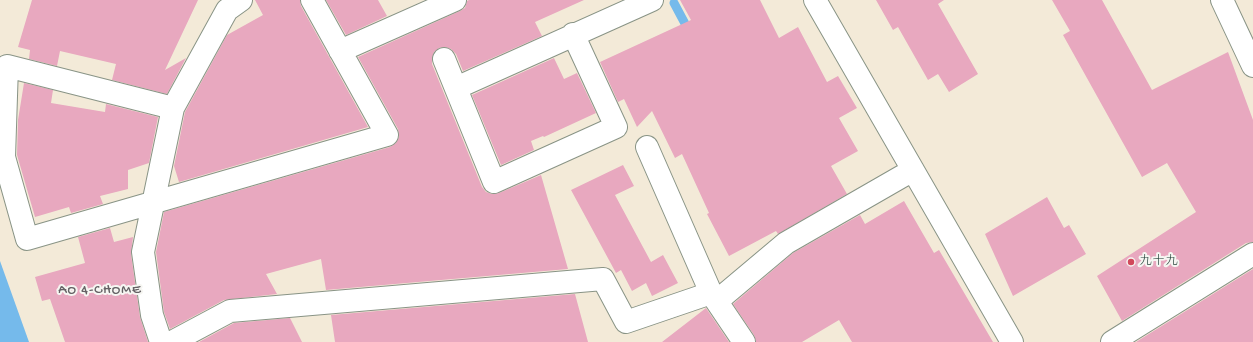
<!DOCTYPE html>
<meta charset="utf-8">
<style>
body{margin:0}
canvas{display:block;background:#f3ead8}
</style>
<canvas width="1253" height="342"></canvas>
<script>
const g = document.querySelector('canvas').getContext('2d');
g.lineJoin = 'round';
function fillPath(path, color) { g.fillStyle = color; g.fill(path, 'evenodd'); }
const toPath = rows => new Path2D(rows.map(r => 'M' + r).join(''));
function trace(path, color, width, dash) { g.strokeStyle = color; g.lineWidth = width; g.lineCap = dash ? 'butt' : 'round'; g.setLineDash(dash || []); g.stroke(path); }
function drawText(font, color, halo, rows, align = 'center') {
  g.font = font + ' "Gochi Hand","Klee One",sans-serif'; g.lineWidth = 4; g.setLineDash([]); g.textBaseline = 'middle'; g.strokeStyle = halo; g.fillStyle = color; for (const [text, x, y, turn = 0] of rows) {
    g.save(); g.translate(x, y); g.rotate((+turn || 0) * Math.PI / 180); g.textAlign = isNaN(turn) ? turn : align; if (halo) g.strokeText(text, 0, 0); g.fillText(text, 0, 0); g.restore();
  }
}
const water = toPath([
 [0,261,29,342,0,342]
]);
const stream = toPath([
 [674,3,690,33]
]);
const building = toPath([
 [32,0,198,0,165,70,186,58,167,94,112,80,116,64,60,51,57,66,29,59,30,50,18,47],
 [255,0,300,0,301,6,368,127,179,182,174,166,185,112,227,35,263,15],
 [326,0,378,0,387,16,346,35],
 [469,0,584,0,535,22,542,36,463,71,456,54,451,49,445,47,439,48,434,52,432,58,432,64,482,187,486,192,492,194,499,193,541,175,568,269,326,290,321,259,266,274,277,294,224,300,170,329,164,312,156,252,164,212,390,147,396,143,399,137,398,129,358,57,460,11,465,8,467,1],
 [680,0,760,0,779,38,798,27,827,82,838,76,857,108,839,118,858,151,831,166,847,194,778,234,776,231,729,256,707,214,709,213,682,154,675,158,652,111,637,127,624,99,618,102,600,62,691,20],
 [876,0,944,0,938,4,978,74,949,92,938,74,928,80,898,27,893,30],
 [1052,0,1102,0,1152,90,1228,52,1253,120,1253,242,1246,243,1122,321,1097,276,1196,212,1167,163,1142,177,1063,35,1070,31],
 [554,58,564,79,577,73,596,113,544,137,543,136,531,141,534,150,501,165,472,95],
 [24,83,53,90,51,103,105,112,106,104,158,117,149,163,128,170,128,189,100,196,103,204,71,213,69,207,35,217,17,155,18,120],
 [623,165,634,186,615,195,651,262,663,255,678,283,652,296,646,283,632,291,621,270,616,273,571,190],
 [1047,197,1064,228,1069,225,1086,254,1013,296,985,234],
 [904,201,934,253,939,250,993,342,852,342,839,320,802,342,756,342,754,335,733,304,793,253,860,215,865,224],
 [110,228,114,242,133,237,131,254,140,317,148,342,65,342,50,299,42,301,35,277,85,263,78,237],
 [1253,269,1253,342,1136,342],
 [575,294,588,342,335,342,331,315],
 [706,308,729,342,662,342],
 [290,318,302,342,199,342,234,323]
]);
const minor = toPath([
 [815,0,1012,342],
 [1222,0,1253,66],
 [340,51,455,0],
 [444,59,494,182,616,127,573,34],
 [456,88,652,0],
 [173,108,7,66,4,157,27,239,387,135,312,0],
 [647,147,711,293,744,342],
 [717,301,786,243,913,170],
 [161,342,152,315,143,252,173,108,227,10,241,0],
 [172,342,230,311,603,279,626,322,711,293],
 [1112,342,1253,254]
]);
const markers = [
 [1131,262,4,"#d1495b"]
];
const poiNames = [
 ["九十九",1139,262]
];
const neighbourhoodNames = [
 ["AO 4-CHOME",100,291]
];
fillPath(water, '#75baeb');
trace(stream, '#75baeb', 9);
fillPath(building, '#e8a8bf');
trace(minor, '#899486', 24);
trace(minor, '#fff', 22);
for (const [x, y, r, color] of markers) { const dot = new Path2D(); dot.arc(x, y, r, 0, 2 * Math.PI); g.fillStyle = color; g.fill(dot); trace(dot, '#f6f6f2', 1.5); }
drawText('13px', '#1f3d34', '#f6f6f2', poiNames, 'left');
g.letterSpacing = '1px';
drawText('14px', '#656265', '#f6f6f2', neighbourhoodNames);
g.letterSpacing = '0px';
</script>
